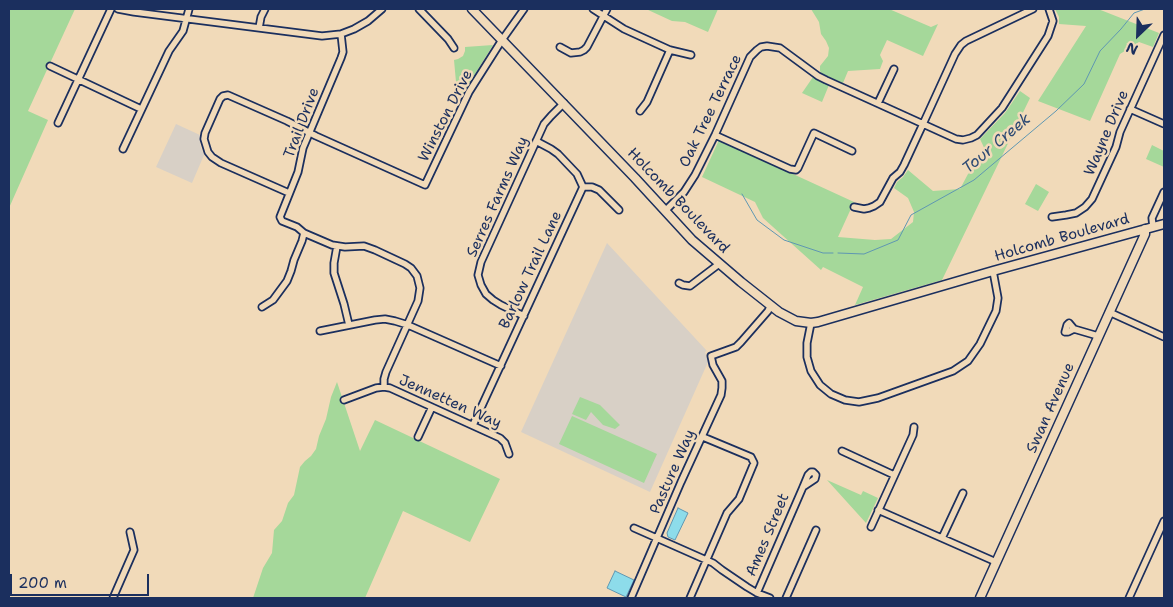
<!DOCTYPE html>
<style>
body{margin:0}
#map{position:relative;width:1173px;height:607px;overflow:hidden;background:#f1dab9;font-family:"Shantell Sans",sans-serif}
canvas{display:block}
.frame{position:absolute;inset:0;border:10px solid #1b2f5e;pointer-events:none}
.north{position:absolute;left:1113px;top:10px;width:50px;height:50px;-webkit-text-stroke:4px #f1dab9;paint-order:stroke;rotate:204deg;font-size:14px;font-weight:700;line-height:20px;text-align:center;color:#1b2f5e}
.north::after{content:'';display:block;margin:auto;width:18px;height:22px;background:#1b2f5e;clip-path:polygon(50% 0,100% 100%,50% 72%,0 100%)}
.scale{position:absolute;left:10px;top:574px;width:139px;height:22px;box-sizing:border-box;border:2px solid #1b2f5e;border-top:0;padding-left:6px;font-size:15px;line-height:18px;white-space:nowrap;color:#1b2f5e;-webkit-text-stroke:4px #f1dab9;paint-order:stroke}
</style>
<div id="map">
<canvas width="1173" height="607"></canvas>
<div class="frame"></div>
<div class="north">N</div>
<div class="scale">200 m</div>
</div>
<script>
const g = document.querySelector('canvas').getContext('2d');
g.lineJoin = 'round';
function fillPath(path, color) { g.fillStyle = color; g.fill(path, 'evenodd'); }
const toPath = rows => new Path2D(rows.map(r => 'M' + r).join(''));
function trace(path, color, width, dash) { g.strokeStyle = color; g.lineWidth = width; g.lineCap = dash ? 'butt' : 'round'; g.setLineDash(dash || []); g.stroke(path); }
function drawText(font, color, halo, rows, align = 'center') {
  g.font = font + ' "Shantell Sans",sans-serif'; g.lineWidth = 5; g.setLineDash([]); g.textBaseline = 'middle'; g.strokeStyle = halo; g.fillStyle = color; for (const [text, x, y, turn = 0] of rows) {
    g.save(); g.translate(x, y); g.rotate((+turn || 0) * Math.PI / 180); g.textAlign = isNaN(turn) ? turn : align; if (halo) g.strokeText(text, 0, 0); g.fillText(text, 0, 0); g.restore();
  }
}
const built = toPath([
 [176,124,200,135,200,145,204,155,192,183,156,167],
 [607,243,707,351,705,352,708,362,650,492,521,432]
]);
const green = toPath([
 [9,9,75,9,28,111,48,120,9,208],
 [646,9,718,9,708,32,685,22,672,21],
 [811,9,889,9,931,27,938,24,923,56,887,40,880,55,883,61,880,69,848,71,843,83,822,74,820,71,820,66,828,56,829,48,826,41,821,34,819,22],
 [1055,9,1098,9,1159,33,1153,47,1139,42,1120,54,1090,121,1038,101,1086,26,1059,24,1059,17],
 [493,45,462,95,457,93,454,60,458,59,463,56,465,51,465,47],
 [813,77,829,85,822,102,802,93],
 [1020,91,1030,98,942,280,855,305,863,287,823,267,821,270,763,218,755,202,702,177,719,140,854,202,838,237,875,240,891,239,913,222,914,212,908,198,894,188,897,182,903,177,908,170,933,191,960,189,968,174,988,156,980,139,1005,113],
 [1152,145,1164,151,1164,167,1146,159],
 [1036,184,1049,192,1038,211,1025,204],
 [337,382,360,451,375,420,500,479,470,542,403,511,365,598,253,598,263,568,272,553,274,530,282,521,288,503,294,495,300,467,305,461,311,456,316,449,319,436,326,419,331,397],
 [580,397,600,405,620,425,615,429,603,425,591,412,586,420,572,414],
 [572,416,657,454,644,483,559,444],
 [827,480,861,495,863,491,878,498,866,523]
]);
const water = toPath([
 [678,508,688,513,675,540,668,537,667,533,678,508],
 [615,571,634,580,626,597,607,588,615,571]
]);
const stream = toPath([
 [742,194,757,220,784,240,823,253,833,253],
 [838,253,864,254,898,240,911,215,974,180,1056,111,1084,84,1100,51,1121,29,1134,13,1145,9]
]);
const street = toPath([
 [118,9,134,12,322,36,341,34,354,29,368,21,382,9],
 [419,9,448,39,454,48],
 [593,9,624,29,670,50,691,55],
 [1033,9,966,41,961,45,955,54,923,124,956,139,963,140,971,138,977,135,1002,108,1048,36,1053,21,1049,9],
 [259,28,261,17,265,9],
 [341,34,343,52,341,58,303,148,298,172,280,217,282,221,297,227,304,233,332,245,345,247,364,246,375,250,405,264,411,268,417,276,420,288,418,301,386,372,384,379,384,387],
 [560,47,571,53,580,52,584,50,587,47,607,9],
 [50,66,141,109],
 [878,103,894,69],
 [1130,109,1164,124],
 [640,111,647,102,670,50],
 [58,123,111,9],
 [715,135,790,169,796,170,798,168,814,133,852,151],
 [123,149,169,51,183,31,189,9],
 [583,187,592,187,599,190,619,210],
 [289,193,221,163,212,157,208,152,204,139,205,133,220,99,223,96,228,95,287,121,316,136,425,185,469,92,502,40,524,9],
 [665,211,684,192,695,175,715,135,750,57,757,50,761,47,767,46,780,48,818,76,826,80,923,124,904,165,900,172,893,178,880,202,874,206,869,208,864,209,854,207],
 [1052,217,1066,215,1076,213,1085,207,1092,199,1116,147,1120,132,1164,35],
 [1153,227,1152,218,1164,192],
 [337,246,334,263,334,273,344,304,349,325],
 [679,283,683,285,690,286,719,264],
 [262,307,273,300,287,281,291,271,294,260,302,241,304,233],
 [1109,312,1164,337],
 [524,316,501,305,493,300,486,294,481,285,478,275,481,262,544,124,551,116,564,103],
 [811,323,807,343,807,357,811,371,820,385,831,394,845,400,859,402,878,398,953,371,968,361,980,344,996,311,998,298,993,271],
 [1074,329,1069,323,1067,325,1065,332,1068,332,1074,329,1098,336],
 [320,331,375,320,385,319,395,321,408,325,501,366],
 [344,400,376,388,384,387,390,388,500,438,505,443,509,454],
 [473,425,583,187,577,174,558,154,551,149,536,141],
 [418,437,432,407],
 [842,451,894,475],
 [878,510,996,562],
 [871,527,913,435,914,427],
 [634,528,713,563,722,570,747,587,757,593,770,598],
 [942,538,963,493],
 [757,593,803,487,808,475,811,472,813,472,816,475,815,479,803,487],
 [113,598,134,550,130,532],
 [631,598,681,482,721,395,722,388,722,381,713,365,711,356,736,347,741,342,768,311,771,305],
 [690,598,727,513,739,499,754,463,751,457,703,437],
 [786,598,816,530],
 [1129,598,1164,521]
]);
const secondary = toPath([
 [472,9,635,178,692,240,741,282,779,312,796,321,811,323,818,322,993,271,1164,224],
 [980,598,1145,234,1145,229]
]);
const streetNames = [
 ["Oak Tree Terrace",711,111,-64],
 ["Winston Drive",446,116,-63],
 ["Trail Drive",302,123,-69],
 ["Wayne Drive",1107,133,-67],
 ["Serres Farms Way",498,197,-66],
 ["Holcomb Boulevard",678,201,46],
 ["Holcomb Boulevard",1062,238,-16],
 ["Barlow Trail Lane",531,270,-65],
 ["Jennetten Way",450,402,24],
 ["Swan Avenue",1051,408,-66],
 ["Pasture Way",673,472,-66],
 ["Ames Street",768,535,-67]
];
const waterNames = [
 ["Tour Creek",997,144,-40]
];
fillPath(built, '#d8d0c6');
fillPath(green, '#a5d89a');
fillPath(water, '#8ddcea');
trace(water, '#5f97b2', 1);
trace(stream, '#5f97b2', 1);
trace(street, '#1b2f5e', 9);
trace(secondary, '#1b2f5e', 11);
trace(street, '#f1dab9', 5.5);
trace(secondary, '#f1dab9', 8);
drawText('15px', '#1b2f5e', '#f1dab9', streetNames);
drawText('italic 16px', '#2c4973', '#f1dab9', waterNames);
</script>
